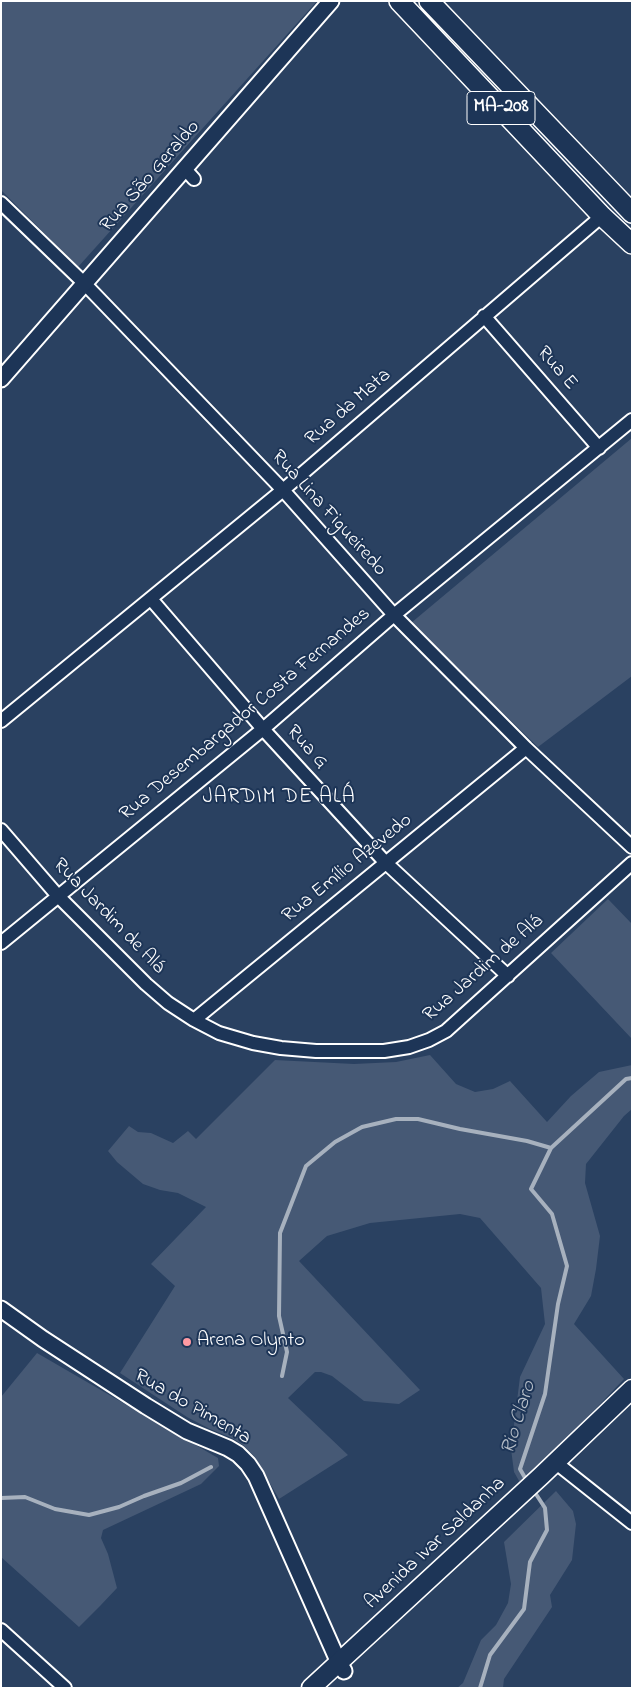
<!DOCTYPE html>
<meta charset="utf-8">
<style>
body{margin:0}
#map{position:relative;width:633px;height:1689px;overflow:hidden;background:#2a4161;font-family:"Indie Flower",sans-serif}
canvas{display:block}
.frame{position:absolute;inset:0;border:2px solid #fff;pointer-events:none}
</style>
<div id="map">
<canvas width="633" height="1689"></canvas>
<div class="frame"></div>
</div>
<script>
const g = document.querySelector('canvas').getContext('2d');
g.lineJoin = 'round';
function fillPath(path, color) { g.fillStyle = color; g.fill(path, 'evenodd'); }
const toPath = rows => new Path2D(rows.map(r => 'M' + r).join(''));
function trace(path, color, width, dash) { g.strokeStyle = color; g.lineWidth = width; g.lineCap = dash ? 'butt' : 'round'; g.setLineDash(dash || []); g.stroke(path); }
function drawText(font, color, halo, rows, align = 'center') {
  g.font = font + ' "Indie Flower",sans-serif'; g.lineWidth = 4; g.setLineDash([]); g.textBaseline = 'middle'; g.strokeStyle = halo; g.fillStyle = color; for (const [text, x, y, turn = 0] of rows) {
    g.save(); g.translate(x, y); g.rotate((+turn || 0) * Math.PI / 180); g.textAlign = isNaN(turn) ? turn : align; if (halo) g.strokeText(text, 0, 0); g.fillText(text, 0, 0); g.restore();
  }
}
const green = toPath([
 [1,1,317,1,78,267,1,190],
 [632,438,632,676,538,747,411,623],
 [608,899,632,924,632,1039,551,953],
 [430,1055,456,1084,475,1092,493,1089,510,1081,547,1122,571,1096,599,1072,632,1065,632,1109,624,1116,586,1164,585,1183,600,1236,596,1269,591,1296,574,1324,624,1379,522,1486,514,1472,511,1449,520,1377,545,1324,541,1288,480,1218,460,1214,370,1223,327,1236,299,1261,420,1390,399,1404,364,1401,332,1376,321,1372,315,1372,288,1398,348,1455,279,1499,255,1457,243,1445,232,1438,210,1429,187,1417,120,1373,175,1286,151,1264,206,1207,178,1193,160,1190,143,1184,117,1162,108,1151,129,1126,138,1132,151,1133,173,1143,188,1131,196,1139,275,1060,354,1064,396,1062],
 [37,1353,218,1458,219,1466,201,1484,103,1530,101,1538,108,1554,117,1588,100,1606,79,1627,1,1557,1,1397],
 [556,1491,573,1511,576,1524,572,1560,550,1595,552,1607,504,1679,503,1688,457,1688,463,1683,481,1640,496,1625,508,1603,511,1584,504,1542]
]);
const stream = toPath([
 [282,1376,287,1352,279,1316,280,1233,306,1166,335,1142,362,1127,396,1119,418,1119,460,1129,527,1141,551,1148],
 [528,1483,520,1469,545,1394,558,1304,567,1266,552,1214,531,1189,551,1148,626,1079,632,1078],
 [1,1498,25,1497,55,1509,89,1515,119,1507,144,1496,181,1483,211,1467],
 [480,1688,490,1655,524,1609,530,1562,547,1530,545,1508,534,1491]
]);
const minor = toPath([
 [185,169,194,179],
 [1,203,84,283,283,490,394,615,526,748,632,847],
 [484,316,599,448],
 [151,599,263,729,385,862,508,976],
 [1,721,283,490,602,216],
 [1,830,58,896,146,984,168,1003,194,1020,219,1033,253,1043,281,1048,316,1051,384,1051,409,1047,429,1040,446,1031,632,863],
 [1,943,263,729,394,615,632,420],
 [194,1020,526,748],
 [555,1462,632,1523],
 [1,1630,65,1688]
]);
const tertiary = toPath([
 [1,379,331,1],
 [1,1309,43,1339,146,1406,187,1431,228,1448,238,1454,248,1464,256,1476,339,1663,344,1671]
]);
const secondary = toPath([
 [311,1688,541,1476,632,1389]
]);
const primary = toPath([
 [399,1,602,216,632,244],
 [429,1,632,213]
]);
const markers = [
 [187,1342,5,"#ff9aa2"]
];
const shields = [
 [501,108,68]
];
const shieldNames = [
 ["MA-208",501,108]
];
const streetNames = [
 ["Rua São Geraldo",151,177,-49],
 ["Rua E",556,369,49],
 ["Rua da Mata",349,408,-41],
 ["Rua Lina Figueiredo",328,514,48],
 ["Rua Desembargador Costa Fernandes",246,715,-40],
 ["Rua G",306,748,48],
 ["Rua Emílio Azevedo",348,869,-39],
 ["Rua Jardim de Alá",108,917,46],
 ["Rua Jardim de Alá",484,969,-41],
 ["Rua do Pimenta",192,1408,30],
 ["Avenida Ivar Saldanha",436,1544,-43]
];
const poiNames = [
 ["Arena Olynto",197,1342]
];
const neighbourhoodNames = [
 ["JARDIM DE ALÁ",279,799]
];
const waterNames = [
 ["Rio Claro",520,1418,-73]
];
fillPath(green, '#465975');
trace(stream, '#a7b1be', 4);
trace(minor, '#fff', 16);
trace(tertiary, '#fff', 19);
trace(secondary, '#fff', 21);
trace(primary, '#fff', 22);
trace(minor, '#1d3557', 12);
trace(tertiary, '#1d3557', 15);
trace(secondary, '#1d3557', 18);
trace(primary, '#1d3557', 19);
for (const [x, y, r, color] of markers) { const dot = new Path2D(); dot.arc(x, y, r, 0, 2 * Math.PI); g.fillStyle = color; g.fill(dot); trace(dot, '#1d3557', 2); }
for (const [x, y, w] of shields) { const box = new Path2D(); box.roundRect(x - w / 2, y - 16.5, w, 33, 4); g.fillStyle = '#1d3557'; g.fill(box); trace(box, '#fff', 1); }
drawText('bold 19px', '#fff', null, shieldNames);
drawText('20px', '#fff', '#1d3557', streetNames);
drawText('20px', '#fff', '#1d3557', poiNames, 'left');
g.letterSpacing = '1px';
drawText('21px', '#fff', '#1d3557', neighbourhoodNames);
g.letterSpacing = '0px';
drawText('italic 21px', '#b6bec8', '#1d3557', waterNames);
</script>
